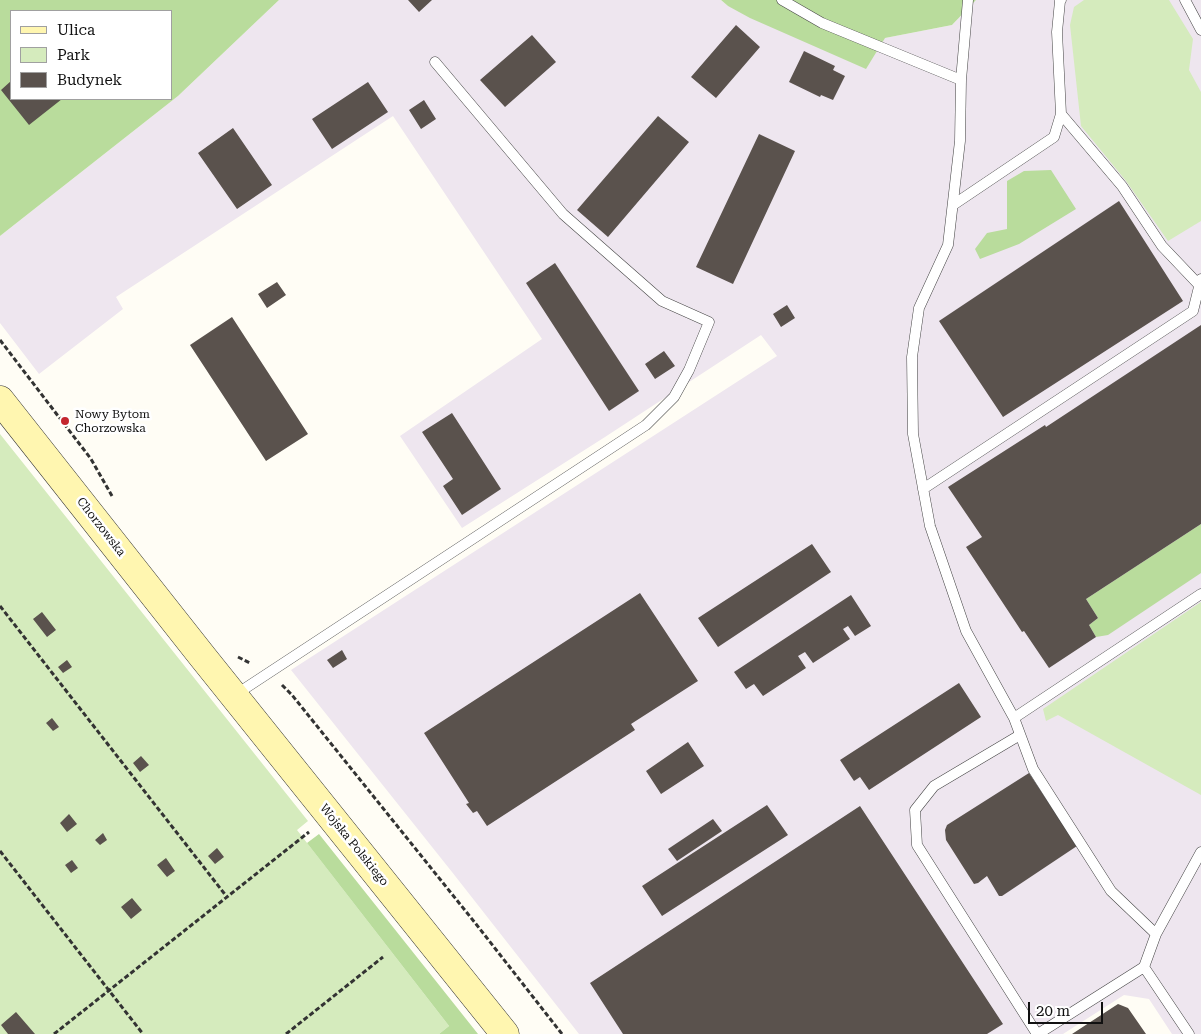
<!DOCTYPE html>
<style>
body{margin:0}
#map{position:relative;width:1201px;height:1034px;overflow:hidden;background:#fffdf5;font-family:"Roboto Serif",serif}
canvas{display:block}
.legend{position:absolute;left:10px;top:10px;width:162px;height:90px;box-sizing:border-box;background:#fff;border:1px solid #a0a0a0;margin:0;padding:6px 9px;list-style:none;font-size:15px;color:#111}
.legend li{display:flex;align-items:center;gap:10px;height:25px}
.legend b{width:25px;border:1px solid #a0a0a0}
.scale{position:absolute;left:1028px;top:1002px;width:75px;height:22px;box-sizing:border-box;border:2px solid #111;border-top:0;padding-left:6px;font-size:15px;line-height:18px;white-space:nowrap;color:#111;-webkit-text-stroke:4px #fff;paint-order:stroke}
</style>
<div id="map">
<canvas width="1201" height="1034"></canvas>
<ul class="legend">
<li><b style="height:6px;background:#fff6b0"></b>Ulica</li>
<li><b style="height:14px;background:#d5ebbd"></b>Park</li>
<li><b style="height:14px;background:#5a524d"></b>Budynek</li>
</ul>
<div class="scale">20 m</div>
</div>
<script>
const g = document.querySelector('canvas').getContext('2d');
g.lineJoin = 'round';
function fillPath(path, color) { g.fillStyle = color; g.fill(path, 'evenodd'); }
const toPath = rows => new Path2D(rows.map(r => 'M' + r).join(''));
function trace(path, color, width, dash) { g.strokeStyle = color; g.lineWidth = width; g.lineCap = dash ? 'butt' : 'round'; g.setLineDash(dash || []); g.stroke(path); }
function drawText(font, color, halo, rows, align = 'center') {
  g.font = font + ' "Roboto Serif",serif'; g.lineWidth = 5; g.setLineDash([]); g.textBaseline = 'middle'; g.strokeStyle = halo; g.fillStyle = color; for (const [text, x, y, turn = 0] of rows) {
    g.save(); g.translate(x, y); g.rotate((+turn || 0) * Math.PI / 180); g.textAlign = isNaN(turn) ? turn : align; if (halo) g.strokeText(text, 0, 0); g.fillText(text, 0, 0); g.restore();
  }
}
const industrial = toPath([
 [279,0,721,0,728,6,885,38,952,25,976,0,1201,0,1201,1034,1172,1034,1149,999,1124,995,1063,1034,579,1034,452,872,291,670,777,356,761,335,605,437,462,528,400,436,542,339,393,116,116,297,123,309,39,374,0,323,0,236,178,96]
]);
const green = toPath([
 [1084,0,1169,0,1193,39,1189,70,1201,92,1201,221,1168,241,1126,181,1081,126,1070,25,1074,7],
 [0,434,308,821,297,830,449,1026,439,1034,0,1034],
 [1201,602,1201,795,1058,715,1046,721,1043,709]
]);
const forest = toPath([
 [0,0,279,0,178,96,0,236],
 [11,11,171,11,171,99,11,99],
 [721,0,976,0,952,25,885,38,866,69,750,18,728,6],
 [1051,170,1076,209,1019,244,980,259,975,249,987,233,1007,229,1007,181,1024,171],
 [1201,524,1201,573,1108,635,1096,637,1089,625,1098,618,1086,599],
 [319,834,478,1034,439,1034,449,1026,307,843]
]);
const building = toPath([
 [408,0,432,0,419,12],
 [736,25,760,47,716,98,691,77],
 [532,35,556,62,505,107,480,80],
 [804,51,835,66,833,70,845,76,833,100,821,95,820,97,789,82],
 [11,81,11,99,62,99,29,125,1,90],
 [368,82,388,112,332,149,312,119],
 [424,100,436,119,421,129,409,110],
 [658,116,689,142,608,237,577,210],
 [233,128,272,185,237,209,198,153],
 [759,134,795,151,733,284,696,267],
 [1119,201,1183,301,1003,417,939,321],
 [555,263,639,391,609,411,526,283],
 [277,282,286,295,267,308,258,294],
 [787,305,795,318,781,327,773,314],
 [232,317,308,434,266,461,190,345],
 [1201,325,1201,524,1086,599,1098,618,1089,625,1096,637,1049,668,1024,631,1022,632,966,547,982,537,948,487,1045,425,1046,427],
 [664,351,675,366,655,379,645,364],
 [452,413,501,489,462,515,443,486,453,479,422,432],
 [812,544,831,572,718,647,698,618],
 [640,593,698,681,631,724,635,730,487,826,477,811,473,813,466,804,469,803,424,733],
 [851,595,871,626,855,636,848,626,843,629,850,639,813,663,805,652,798,656,806,668,763,696,754,684,746,689,734,672],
 [42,612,56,630,47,637,33,619],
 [342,650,347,659,333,668,327,660],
 [67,660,72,667,63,673,58,667],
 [959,683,981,717,869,790,860,777,854,781,840,760],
 [52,718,59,727,53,731,46,723],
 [688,742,704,766,661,794,646,771],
 [141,756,149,765,140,772,133,763],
 [1029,773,1077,846,1002,896,999,896,987,876,978,883,974,884,946,840,945,830,947,825],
 [767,805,788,835,662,916,642,886],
 [860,806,1003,1024,987,1034,623,1034,590,983],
 [69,814,77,824,67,832,60,823],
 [713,819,722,831,677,861,668,849],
 [103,833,107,840,100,845,95,840],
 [217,848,224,857,215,864,208,856],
 [166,858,175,871,167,877,157,865],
 [72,860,78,868,71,873,65,865],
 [132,898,142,910,131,919,121,907],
 [1118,1004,1128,1008,1146,1034,1072,1034],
 [16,1012,35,1034,8,1034,1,1025]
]);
const path = toPath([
 [0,340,91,459,112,496],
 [0,606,227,897],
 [238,657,250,663],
 [282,685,292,695,476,924,562,1034],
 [0,851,143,1034],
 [54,1034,309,832],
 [286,1034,383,957]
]);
const lane = toPath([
 [782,0,822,23,961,80],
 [968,0,961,80,960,141,948,245,919,308,912,357,913,434,930,526,966,631,1014,718,1033,769,1111,891,1156,934],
 [1185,0,1201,30],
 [1061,114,1122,186,1162,246,1200,286],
 [953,205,1054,137,1061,114,1057,32,1060,1,1061,0],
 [923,489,1193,311,1201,279],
 [235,695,646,425,674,397,689,370,709,322,662,301,563,214,435,62],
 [1014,718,1201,594],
 [1020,735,934,786,915,810,917,845,1037,1034],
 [1144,967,1189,1034],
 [1038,1034,1144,967,1156,934,1201,852]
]);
const secondary = toPath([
 [0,400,202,656,505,1034]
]);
const markers = [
 [65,421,5,"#c4262e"]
];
const poiNames = [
 ["Nowy Bytom",75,414],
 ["Chorzowska",75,428]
];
const streetNames = [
 ["Chorzowska",101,527,52],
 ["Wojska Polskiego",354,845,51]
];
fillPath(industrial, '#eee6ef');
fillPath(green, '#d5ebbd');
fillPath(forest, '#b9dc9c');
fillPath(building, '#5a524d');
trace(lane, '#444', 11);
trace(secondary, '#333', 29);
trace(path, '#333', 3, [5, 2.5]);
trace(lane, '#fff', 10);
trace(secondary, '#fff6b0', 28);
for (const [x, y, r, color] of markers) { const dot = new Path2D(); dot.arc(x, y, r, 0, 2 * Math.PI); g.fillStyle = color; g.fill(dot); trace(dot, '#fff', 2); }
drawText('12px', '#111', '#fff', poiNames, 'left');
drawText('12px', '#111', '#fff', streetNames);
</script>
